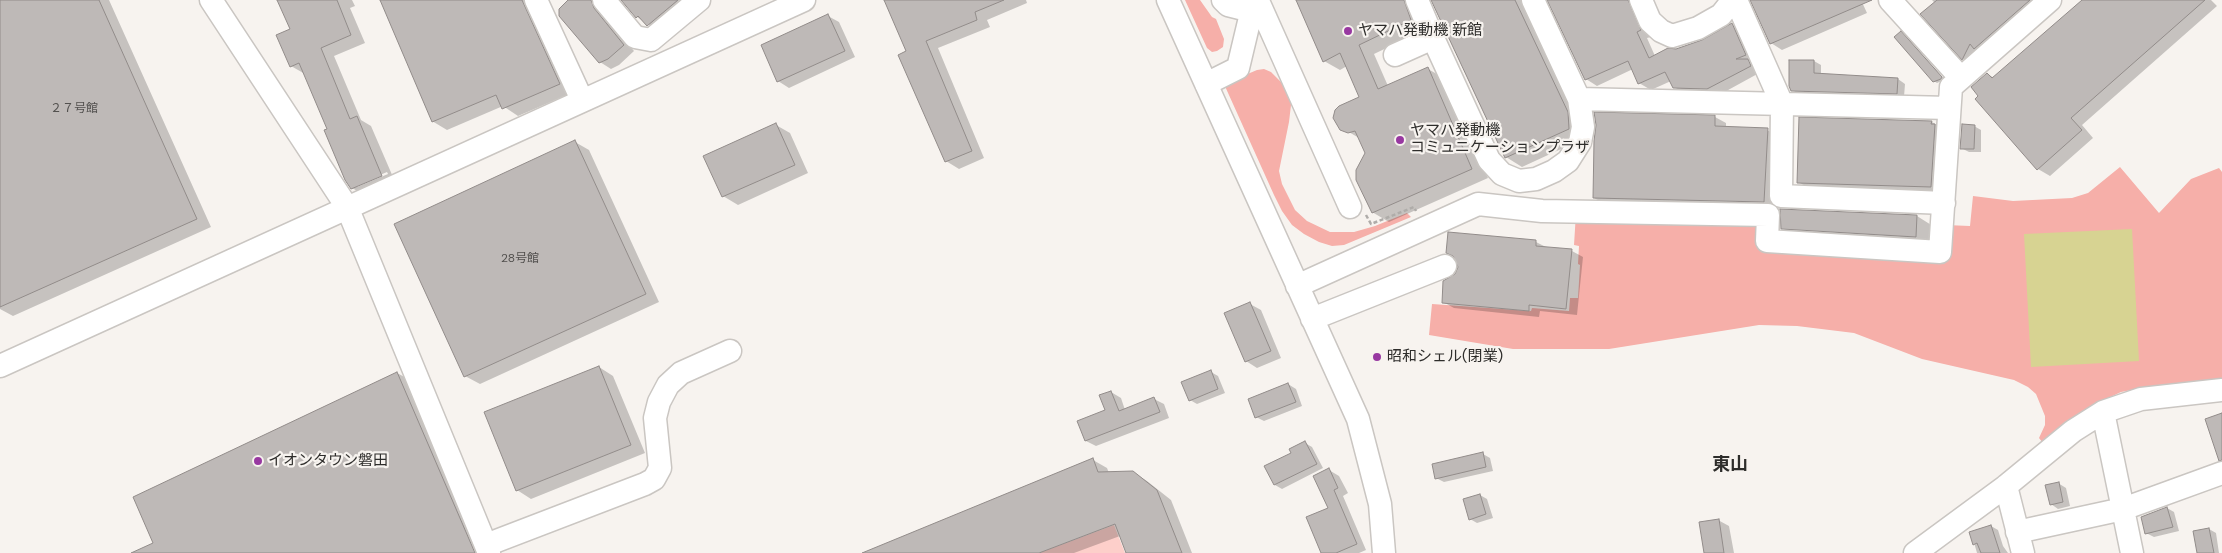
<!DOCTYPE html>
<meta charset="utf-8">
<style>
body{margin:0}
canvas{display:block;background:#f7f3ef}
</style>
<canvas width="2222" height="553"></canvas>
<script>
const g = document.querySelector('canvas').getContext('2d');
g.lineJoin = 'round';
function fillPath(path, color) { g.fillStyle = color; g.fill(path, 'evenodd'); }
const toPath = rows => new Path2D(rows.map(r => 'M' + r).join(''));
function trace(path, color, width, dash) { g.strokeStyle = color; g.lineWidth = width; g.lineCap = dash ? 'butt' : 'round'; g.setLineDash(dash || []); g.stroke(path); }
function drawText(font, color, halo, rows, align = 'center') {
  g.font = font + ' "DM Sans","Noto Sans JP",sans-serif'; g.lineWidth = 4.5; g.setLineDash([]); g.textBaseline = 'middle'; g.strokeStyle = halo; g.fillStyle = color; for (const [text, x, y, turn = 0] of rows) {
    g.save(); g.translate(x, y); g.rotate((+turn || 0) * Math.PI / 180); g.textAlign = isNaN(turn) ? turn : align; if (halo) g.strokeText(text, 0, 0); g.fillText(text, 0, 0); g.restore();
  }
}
const green = toPath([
 [1114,525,1125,553,1039,553]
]);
const forest = toPath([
 [1185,0,1200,0,1212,17,1216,19,1224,39,1223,47,1217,51,1212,52,1207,48],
 [1264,69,1271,72,1281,82,1290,96,1291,105,1289,122,1279,171,1282,184,1295,210,1307,221,1330,232,1354,232,1375,226,1407,213,1411,217,1344,245,1332,246,1319,242,1304,234,1292,225,1282,211,1274,195,1224,84,1257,70],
 [2120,167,2159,213,2191,179,2219,168,2222,172,2222,389,2214,391,2152,386,2121,392,2100,402,2043,443,2039,438,2045,425,2045,416,2036,394,2028,387,2014,380,1922,359,1854,333,1797,326,1759,325,1609,349,1513,349,1429,335,1432,304,1531,311,1532,308,1569,311,1570,298,1578,298,1580,265,1578,264,1579,246,1574,245,1576,213,1762,227,1761,244,1943,257,1946,225,1970,226,1973,196,2013,201,2072,198,2088,193]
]);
const water = toPath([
 [2132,229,2139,361,2031,367,2024,234]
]);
const shadow = toPath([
 [0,0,109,0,211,227,13,316,0,309],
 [278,0,352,0,355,6,350,8,365,43,334,56,361,120,371,126,396,184,366,196,352,188,305,74,291,66,292,30],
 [387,172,388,174,357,187,357,185],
 [381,0,530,0,574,92,518,116,503,106,447,130,432,121],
 [570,0,604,0,604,15,634,51,619,65,611,69,600,62],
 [623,0,697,0,659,31,637,17],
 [885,0,1026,0,1027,3,987,20,990,27,938,48,984,158,959,169,946,161,907,52],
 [1297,0,1425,0,1426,29,1374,54,1388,86,1428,69,1444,78,1488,178,1389,222,1372,212,1366,153,1359,138,1337,125,1334,118,1361,98,1347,66,1340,70,1324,61],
 [1433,0,1526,0,1585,138,1522,167,1506,157],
 [1549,0,1641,0,1651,37,1647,38,1655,56,1703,42,1732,24,1743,31,1761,72,1719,95,1686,94,1674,87,1671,81,1651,90,1639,83,1633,69,1597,86,1586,79],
 [1752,0,1861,0,1867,13,1782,50,1771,43],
 [1932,0,2047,0,1973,65,1963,59,1922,14,1935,3],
 [2083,0,2211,0,2217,6,2082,125,2093,138,2050,176,2038,169,1988,74,1994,78],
 [828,16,839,22,855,57,789,88,778,81],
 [1904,34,1945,80,1944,80,1937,83,1934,81],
 [1790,61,1814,61,1821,65,1821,75,1898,79,1905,84,1904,97,1799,94,1792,90],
 [1715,117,1726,123,1726,128,1767,130,1778,136,1775,207,1605,204,1594,198],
 [1932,122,1942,128,1942,192,1809,188,1798,182],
 [776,125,790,133,808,173,738,205,723,196,705,156],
 [1974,126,1981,130,1981,152,1969,152,1961,148],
 [575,142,589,150,659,302,480,384,465,376],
 [1917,216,1936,228,1936,248,1802,239,1782,228],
 [1536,242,1548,248,1572,251,1583,257,1577,315,1540,311,1539,317,1454,308,1443,302,1459,267],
 [1250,304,1261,310,1281,358,1257,368,1246,361],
 [599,367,613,376,645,453,531,499,517,490],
 [1211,372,1218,376,1225,393,1197,404,1190,400],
 [397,373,412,381,485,553,134,553,155,544],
 [1288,384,1296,389,1302,406,1264,421,1256,417],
 [1111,392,1121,398,1125,410,1154,399,1164,404,1169,418,1096,446,1086,441,1079,422,1107,411],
 [1305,443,1312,447,1323,468,1282,489,1275,485,1292,454],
 [1483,454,1490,458,1493,471,1444,482,1436,478],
 [1093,460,1107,468,1109,473,1132,472,1147,481,1171,500,1192,553,1127,553,1120,536,1074,553,864,553],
 [1329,470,1339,476,1348,493,1343,496,1366,550,1359,553,1323,553,1330,509],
 [2058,483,2066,488,2070,506,2058,509,2051,504],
 [1480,495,1487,499,1493,518,1477,523,1470,519],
 [2167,508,2174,512,2179,531,2154,537,2146,533],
 [1718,520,1729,526,1734,553,1706,553],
 [1991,526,1998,530,2003,546,2008,553,1977,553,1971,532],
 [2209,529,2216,533,2219,553,2199,553]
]);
const building = toPath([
 [0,0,99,0,197,219,0,307,0,0],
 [277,0,337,0,351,35,321,48,350,119,357,116,382,176,351,189,345,180,324,130,327,129,299,63,290,67,276,35,290,29,277,0],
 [380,0,522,0,560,84,502,109,496,95,432,122,380,0],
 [568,0,591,0,594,8,624,45,608,59,599,63,559,16,559,9,568,0],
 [621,0,678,0,647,26,638,16,636,18,621,0],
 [884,0,1004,0,975,12,977,20,926,41,972,151,945,162,898,55,906,51,884,0],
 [1296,0,1404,0,1411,20,1359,45,1378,89,1428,67,1472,169,1372,213,1356,180,1356,170,1365,153,1355,131,1348,133,1340,130,1333,118,1335,110,1339,106,1359,97,1340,53,1323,62,1296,0],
 [1431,0,1515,0,1568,112,1569,129,1505,158,1431,0],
 [1547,0,1628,0,1641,30,1637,32,1649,58,1668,48,1676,49,1702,40,1732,23,1746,55,1736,59,1748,59,1751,66,1707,89,1673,88,1665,72,1638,84,1628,61,1585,80,1547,0],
 [1750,0,1872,0,1770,44,1750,0],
 [1937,0,2030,0,1974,49,1970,44,1962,60,1920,14,1937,0],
 [2082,0,2205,0,2071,118,2082,130,2037,170,1975,99,1978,96,1971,87,1987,73,1992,78,2082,0],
 [828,14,845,51,777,82,761,45,828,14],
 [1901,31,1942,77,1941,79,1933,82,1894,37,1901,31],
 [1789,60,1814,60,1814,73,1898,78,1897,94,1791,91,1789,86,1789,60],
 [1594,112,1715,115,1715,126,1768,128,1764,202,1593,198,1594,141,1596,125,1594,112],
 [1799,117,1932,121,1931,124,1935,124,1931,187,1797,183,1799,117],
 [776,123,795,165,722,197,703,156,776,123],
 [1962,124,1975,125,1974,149,1960,149,1962,124],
 [575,140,646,294,464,377,394,224,575,140],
 [1780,209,1917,215,1916,237,1781,229,1780,209],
 [1448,232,1536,240,1536,246,1572,249,1566,309,1529,305,1529,311,1442,303,1443,281,1455,274,1458,267,1453,256,1446,253,1448,232],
 [1250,302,1271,351,1245,362,1224,313,1250,302],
 [599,366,631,445,516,491,484,412,599,366],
 [1211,370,1218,389,1189,401,1181,382,1211,370],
 [397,372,475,553,131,553,153,543,133,497,397,372],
 [1288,383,1296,402,1255,418,1248,399,1288,383],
 [1111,391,1119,411,1154,397,1160,412,1085,441,1077,421,1105,410,1099,395,1111,391],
 [2222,413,2222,460,2219,461,2205,419,2222,413],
 [1305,441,1317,464,1274,485,1264,466,1291,453,1289,449,1305,441],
 [1483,452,1486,467,1435,479,1432,464,1483,452],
 [1093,458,1098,472,1133,471,1157,490,1182,553,1126,553,1115,524,1039,553,862,553,1093,458],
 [1329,468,1338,488,1334,490,1357,544,1336,553,1321,553,1306,517,1328,508,1313,476,1329,468],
 [2059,482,2063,502,2050,505,2045,485,2059,482],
 [1480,494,1486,514,1469,520,1463,499,1480,494],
 [2167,507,2173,527,2145,534,2141,517,2167,507],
 [1719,519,1724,553,1704,553,1699,522,1719,519],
 [1991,525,2000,553,1981,553,1977,543,1973,545,1969,532,1991,525],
 [2209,528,2214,553,2197,553,2193,531,2209,528]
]);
const path = toPath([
 [1366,215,1371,224,1414,207,1416,211]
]);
const minor = toPath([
 [211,0,347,207,489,553],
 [536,0,582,100],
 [604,0,635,37,651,40,699,0],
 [1168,0,1358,419,1380,504,1384,553],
 [1223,0,1228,5,1240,8,1253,5,1258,0],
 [1417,0,1433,38],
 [1533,0,1579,99],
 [1641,0,1650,21,1661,31,1672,36,1698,28,1721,15,1733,0],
 [1736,0,1782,104,1781,196,1944,203],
 [1890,0,1961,78],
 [1258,1,1350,207],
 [1395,55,1433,38,1489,160,1502,174,1519,181,1536,179,1554,171,1568,161,1580,142,1583,127,1579,99,1949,108],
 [1206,84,1238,68,1253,5],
 [1297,286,1478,204,1542,211,1768,215,1767,241,1940,252,1951,87,2050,0],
 [1312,319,1445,266],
 [0,366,804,0],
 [2103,412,2132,553],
 [2006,486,2023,553],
 [2017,532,2123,509,2222,473],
 [486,545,645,484,654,479,660,468,655,418,659,402,668,385,681,373,730,351],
 [1915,553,2006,486,2073,431,2103,412,2141,399,2222,390]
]);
const markers = [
 [1348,31,5,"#9838a1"],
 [1400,140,5,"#9838a1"],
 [1377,357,5,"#9838a1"],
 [258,461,5,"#9838a1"]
];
const numberNames = [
 ["２７号館",74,109],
 ["28号館",520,259]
];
const poiNames = [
 ["ヤマハ発動機 新館",1358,31],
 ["ヤマハ発動機",1410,131],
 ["コミュニケーションプラザ",1410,148],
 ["昭和シェル(閉業)",1387,357],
 ["イオンタウン磐田",268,461]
];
const quarterNames = [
 ["東山",1730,465]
];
fillPath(green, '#fdcfca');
fillPath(forest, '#f6afa9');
fillPath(water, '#d7d392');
fillPath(shadow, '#0003');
fillPath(building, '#beb9b7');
trace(building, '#928c8a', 1);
trace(minor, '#cac6c2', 25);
trace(path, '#afaca9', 2.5, [4, 2.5]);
trace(minor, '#fff', 22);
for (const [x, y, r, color] of markers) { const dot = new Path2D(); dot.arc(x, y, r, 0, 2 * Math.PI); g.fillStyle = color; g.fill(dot); trace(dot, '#f7f3ef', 2); }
drawText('12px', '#52504e', null, numberNames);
drawText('15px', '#2e2d2b', '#f7f3ef', poiNames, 'left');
drawText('bold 18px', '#2e2d2b', '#f7f3ef', quarterNames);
</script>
